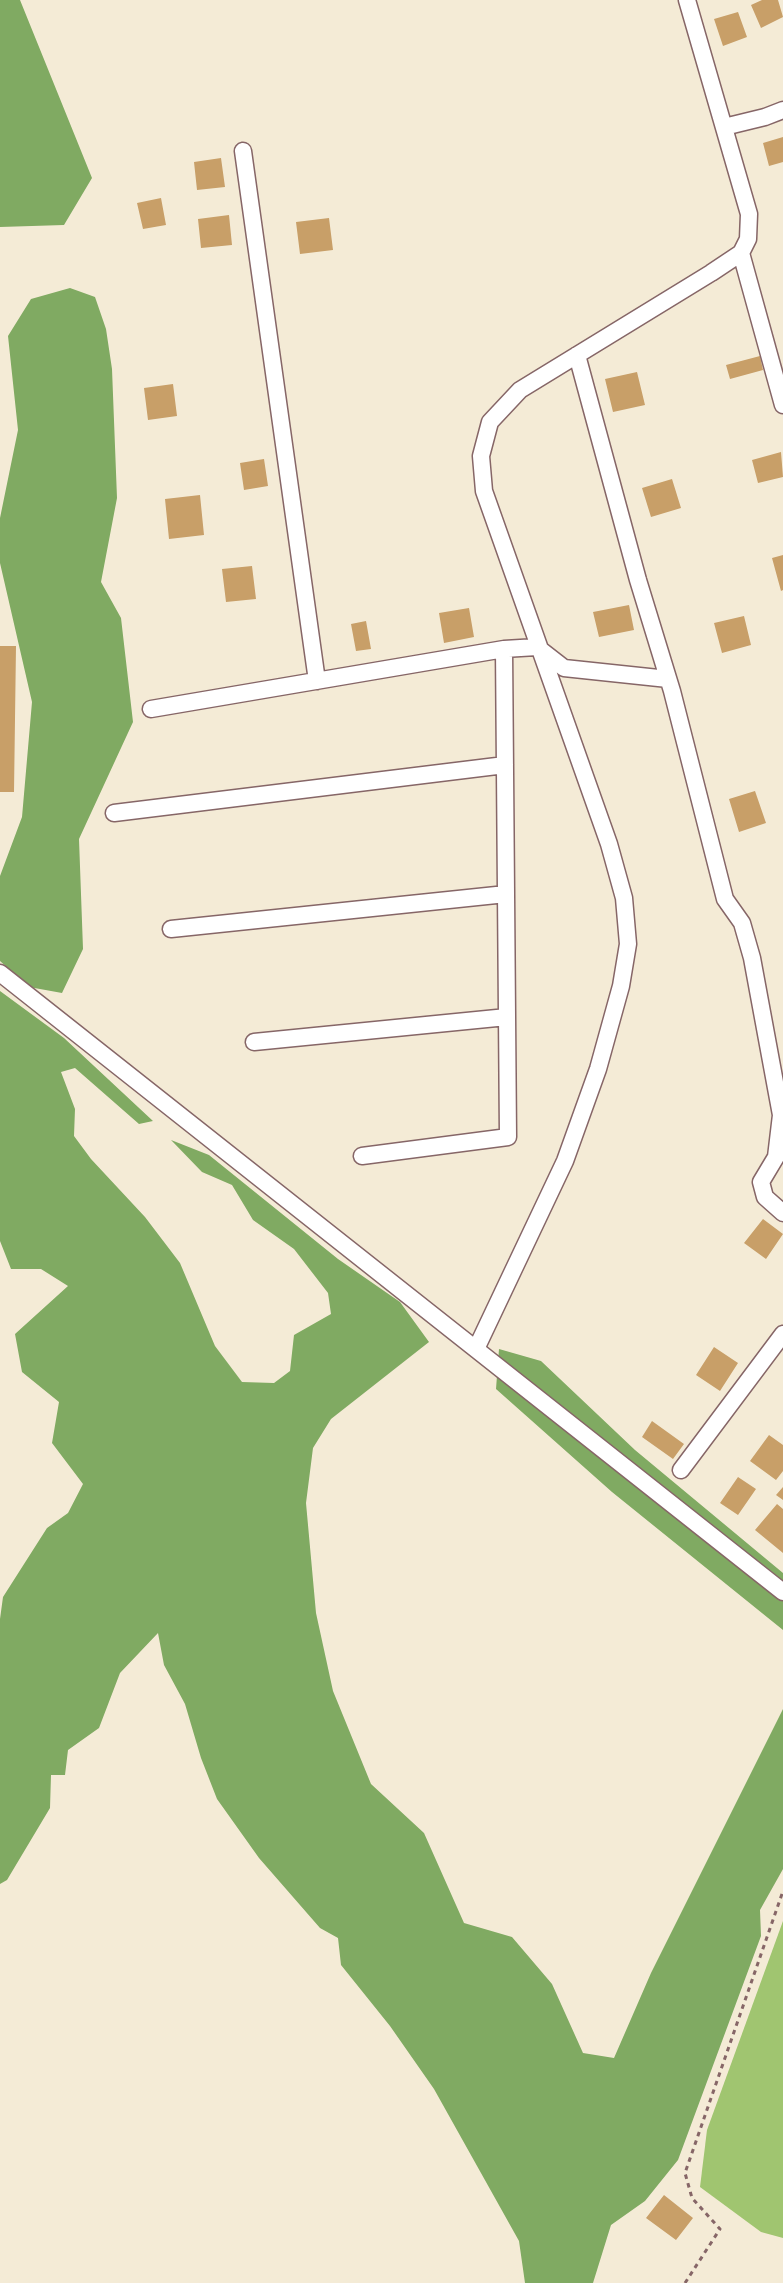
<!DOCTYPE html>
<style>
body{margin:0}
canvas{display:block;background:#f4ebd6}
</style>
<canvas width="783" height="2283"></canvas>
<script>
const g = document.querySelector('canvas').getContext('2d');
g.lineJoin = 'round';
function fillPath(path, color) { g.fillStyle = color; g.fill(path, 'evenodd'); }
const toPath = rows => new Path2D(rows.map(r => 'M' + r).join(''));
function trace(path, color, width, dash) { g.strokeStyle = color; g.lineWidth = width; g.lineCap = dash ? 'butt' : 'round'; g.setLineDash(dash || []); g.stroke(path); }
const green = toPath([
 [783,1921,783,2238,761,2232,700,2187,707,2130]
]);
const forest = toPath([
 [0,0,20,0,92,178,64,225,0,227],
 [70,288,95,297,106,329,112,369,117,498,101,582,121,618,133,722,79,839,83,949,62,993,29,987,0,961,0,876,22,817,32,702,0,563,0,518,18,430,8,336,31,299],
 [0,991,64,1038,153,1121,139,1124,75,1068,61,1072,75,1109,74,1136,91,1159,145,1217,180,1263,215,1346,242,1382,274,1383,290,1371,294,1335,331,1314,328,1293,294,1249,253,1220,232,1185,202,1172,171,1140,209,1155,338,1259,400,1302,429,1342,331,1419,313,1448,306,1503,316,1613,333,1691,371,1784,424,1833,464,1923,512,1937,552,1984,583,2053,614,2058,651,1973,783,1709,783,1869,760,1910,761,1936,678,2160,645,2201,611,2225,593,2283,525,2283,519,2241,434,2089,390,2026,341,1965,338,1938,320,1928,259,1858,217,1799,201,1758,185,1704,164,1665,158,1633,120,1673,99,1728,68,1750,65,1775,51,1775,50,1808,7,1880,0,1884,0,1619,3,1597,47,1528,68,1513,83,1484,52,1443,59,1402,22,1372,15,1334,68,1286,41,1269,11,1269,0,1241],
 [499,1349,541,1361,635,1450,783,1573,783,1630,612,1492,496,1389]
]);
const building = toPath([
 [762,0,778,0,783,17,761,28,751,5],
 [738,12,747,37,723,46,714,19],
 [783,137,783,162,769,166,763,143],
 [221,158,225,187,197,190,194,162],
 [161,198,166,225,143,229,137,203],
 [229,215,232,245,201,248,198,219],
 [329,218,333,250,300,254,296,222],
 [760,356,763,370,730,379,726,365],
 [637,372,645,405,613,412,605,379],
 [173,384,177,416,148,420,144,388],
 [781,452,783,477,758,483,752,460],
 [264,459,268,486,244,490,240,463],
 [672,479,681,508,651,517,642,488],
 [200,495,204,535,169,539,165,499],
 [783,555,783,590,781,591,772,558],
 [252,566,256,599,226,602,222,569],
 [629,605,634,630,599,637,593,612],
 [469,608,474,637,444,643,439,613],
 [744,616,751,645,722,653,714,623],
 [366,621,371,649,356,651,351,624],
 [0,646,16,646,14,792,0,792],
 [755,791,766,823,739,832,729,799],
 [763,1219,783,1234,766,1259,744,1243],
 [714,1347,738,1363,720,1391,696,1375],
 [652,1421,684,1444,673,1459,642,1437],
 [769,1435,783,1445,783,1471,776,1480,750,1461],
 [738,1477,756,1489,738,1515,720,1503],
 [783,1487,783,1500,776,1495],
 [777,1504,783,1509,783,1553,755,1530],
 [664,2195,693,2218,676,2240,646,2218]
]);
const path = toPath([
 [685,2283,720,2229,692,2198,685,2173,783,1891]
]);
const minor = toPath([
 [724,127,765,117,783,110],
 [243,151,317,681],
 [741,253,783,405],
 [577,355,638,580,672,691,725,899,742,923,752,958,781,1115,776,1157,761,1182,765,1197,783,1213],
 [151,709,504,649,537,647,564,668,668,679],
 [114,813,505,765],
 [171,929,506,894],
 [0,973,783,1592],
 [254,1042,507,1017],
 [362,1156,508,1137,504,649],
 [476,1349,565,1161,598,1069,621,986,628,944,624,898,609,844,484,491,481,456,490,422,520,390,711,273,741,253,748,239,749,214,687,0],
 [681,1470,783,1334]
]);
fillPath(green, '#a0c570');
fillPath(forest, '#80aa62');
fillPath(building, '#c89f68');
trace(minor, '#866667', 19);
trace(path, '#866667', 3, [4.5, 4.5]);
trace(minor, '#fff', 16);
</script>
